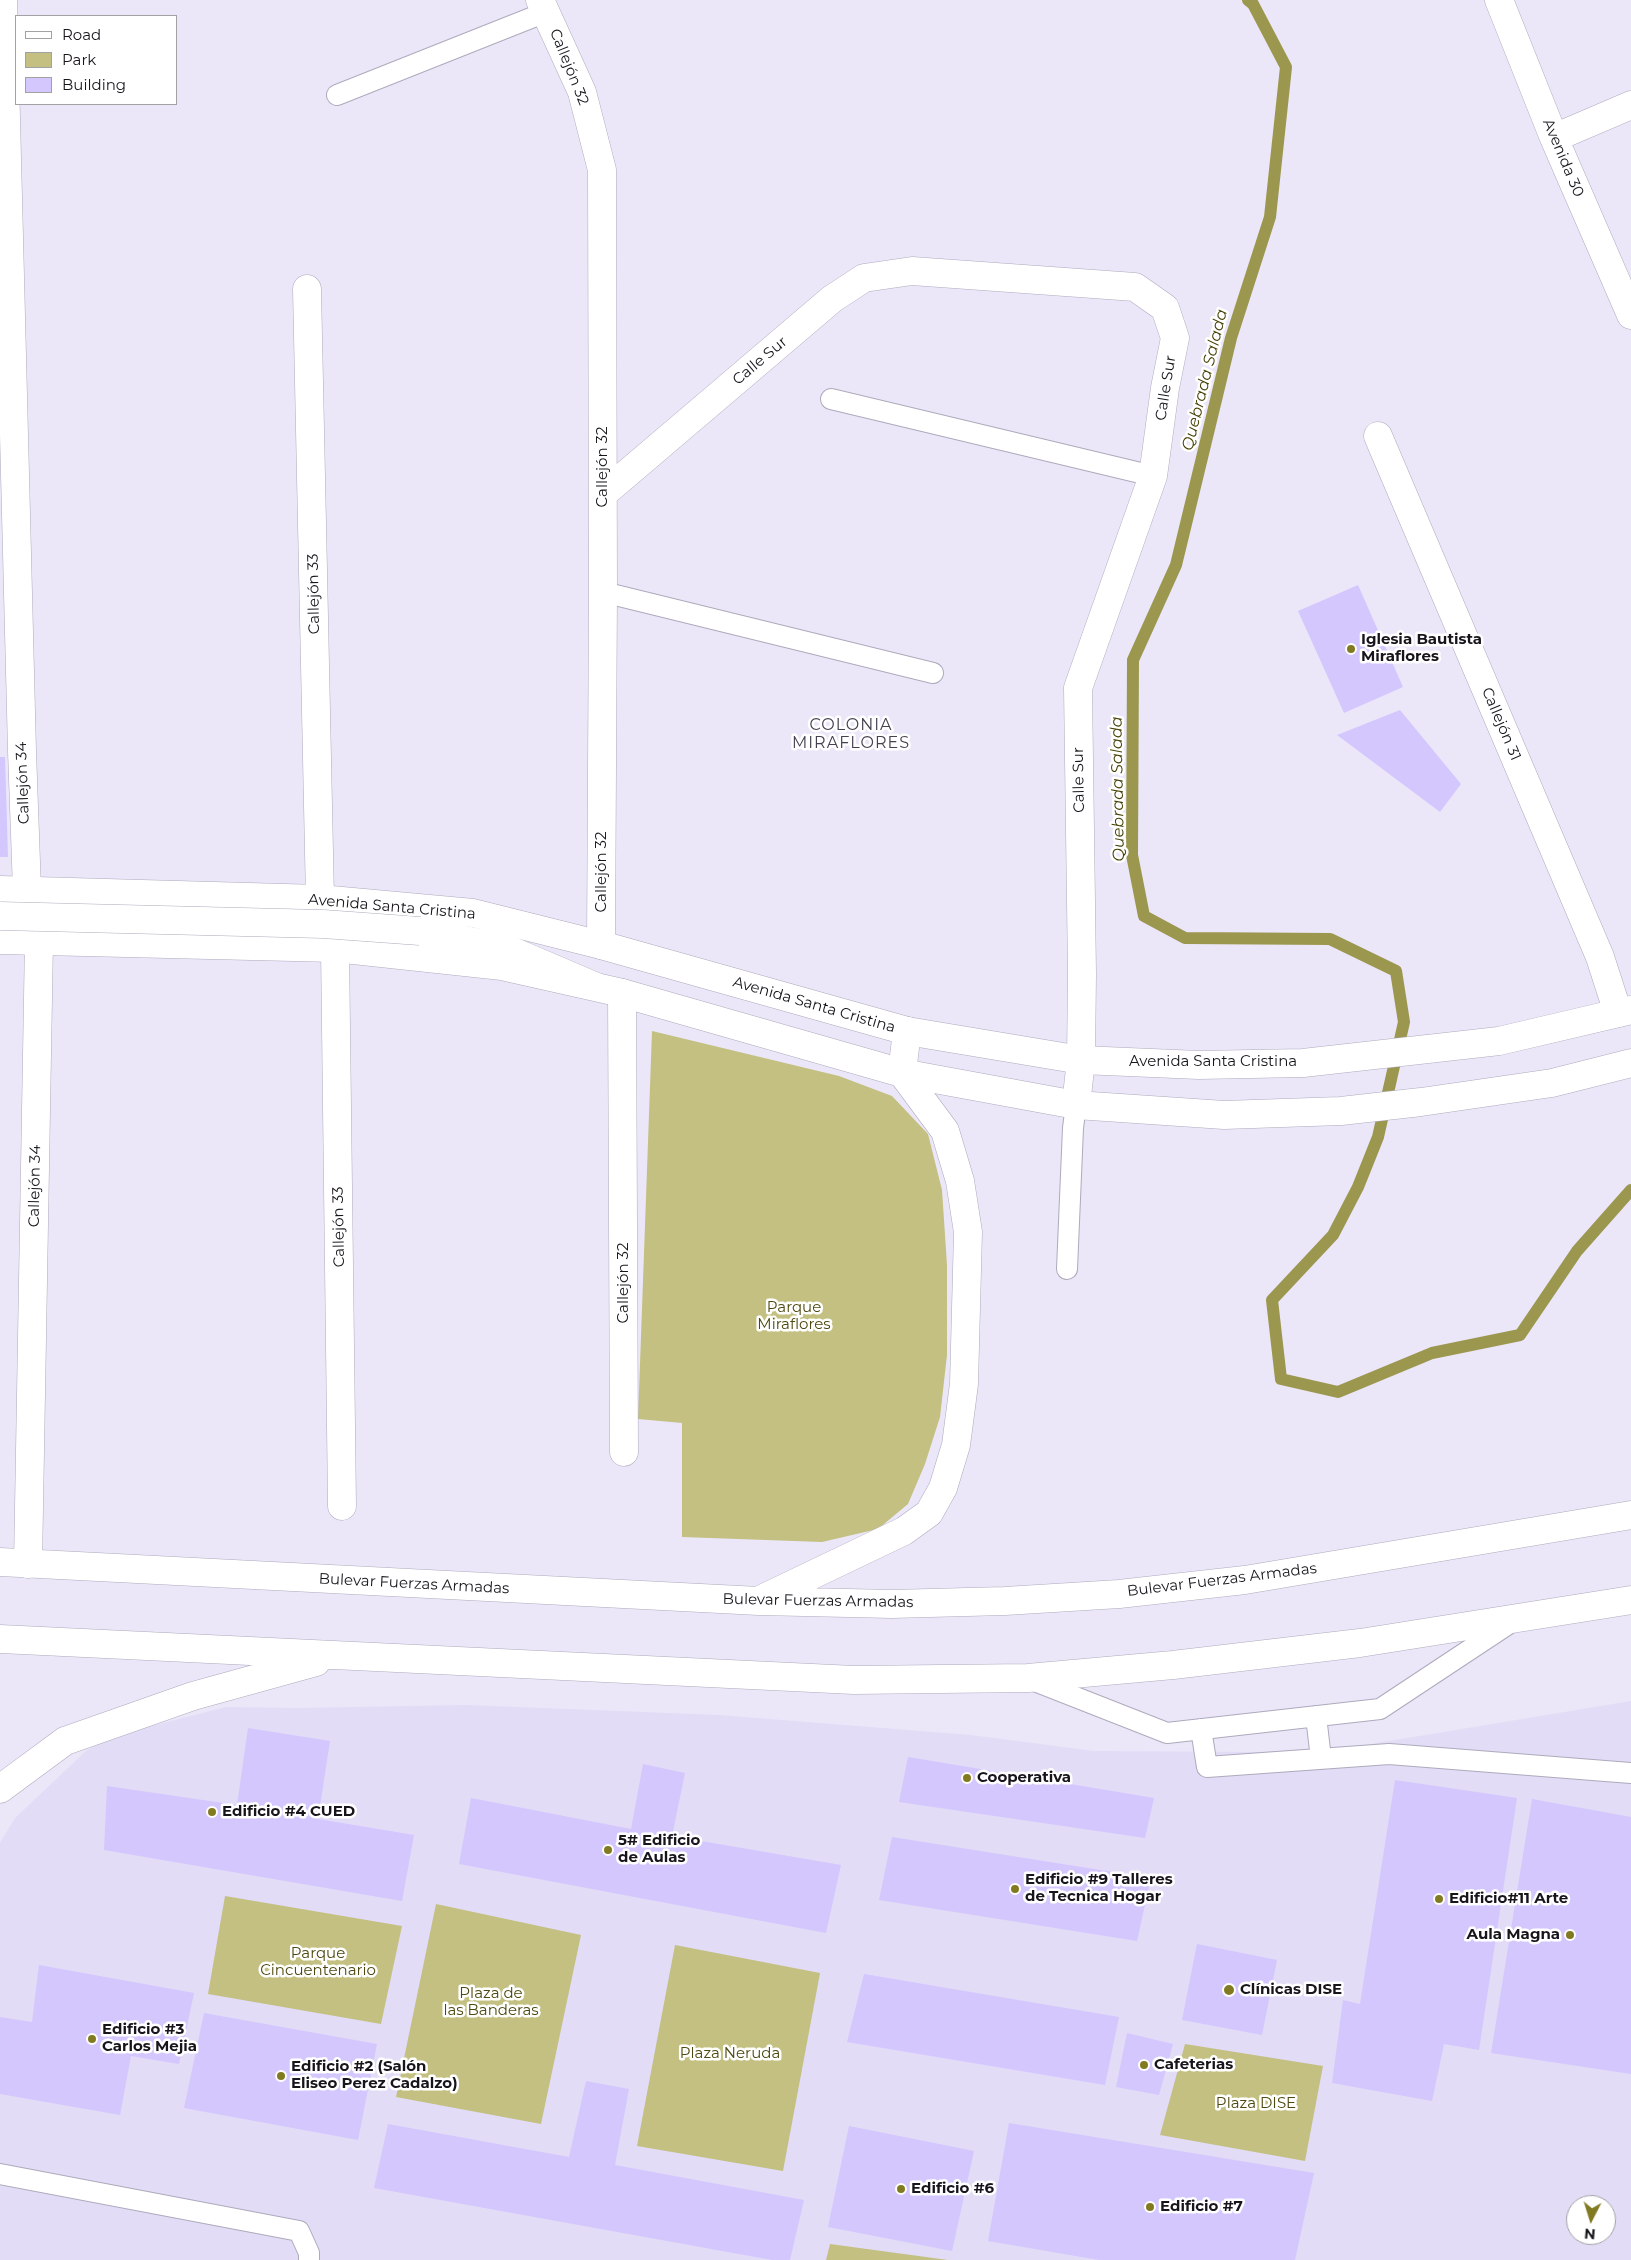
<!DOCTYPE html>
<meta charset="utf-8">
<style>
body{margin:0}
#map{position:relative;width:1631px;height:2260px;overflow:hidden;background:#ebe7f9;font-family:Montserrat,sans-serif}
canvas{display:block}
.legend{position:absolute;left:15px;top:15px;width:162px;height:90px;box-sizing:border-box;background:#fff;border:1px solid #a2a1a4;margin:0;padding:6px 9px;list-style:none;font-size:15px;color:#17151b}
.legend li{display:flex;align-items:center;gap:10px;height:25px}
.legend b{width:25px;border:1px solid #a2a1a4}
.north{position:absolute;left:1566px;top:2195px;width:50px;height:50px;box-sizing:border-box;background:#fff;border:1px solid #a2a1a4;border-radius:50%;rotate:185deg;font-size:14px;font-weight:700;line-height:20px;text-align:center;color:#17151b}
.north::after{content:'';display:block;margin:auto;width:18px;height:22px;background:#817a20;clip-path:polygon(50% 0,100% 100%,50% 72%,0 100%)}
</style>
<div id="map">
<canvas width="1631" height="2260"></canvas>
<ul class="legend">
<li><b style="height:6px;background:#fff"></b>Road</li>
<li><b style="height:14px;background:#c3c082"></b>Park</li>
<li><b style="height:14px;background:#d4c7fd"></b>Building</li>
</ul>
<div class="north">N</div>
</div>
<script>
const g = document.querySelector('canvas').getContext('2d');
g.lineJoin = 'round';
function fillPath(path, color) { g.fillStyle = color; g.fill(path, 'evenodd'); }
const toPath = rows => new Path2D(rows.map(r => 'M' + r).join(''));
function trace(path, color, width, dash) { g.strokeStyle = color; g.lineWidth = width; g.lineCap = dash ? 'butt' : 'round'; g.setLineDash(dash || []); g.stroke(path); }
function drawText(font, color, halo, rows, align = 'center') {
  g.font = font + ' Montserrat,sans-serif'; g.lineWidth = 5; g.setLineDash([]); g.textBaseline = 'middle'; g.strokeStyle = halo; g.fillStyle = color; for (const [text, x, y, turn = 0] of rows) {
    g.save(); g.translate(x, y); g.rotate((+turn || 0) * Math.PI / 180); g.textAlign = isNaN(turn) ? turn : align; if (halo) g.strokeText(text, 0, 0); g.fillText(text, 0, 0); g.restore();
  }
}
const built = toPath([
 [1631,1701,1631,2260,0,2260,0,1843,15,1818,87,1750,116,1735,226,1707,298,1708,467,1705,719,1715,971,1735,1094,1751,1258,1752,1359,1746],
 [1576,2205,1606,2205,1606,2235,1576,2235]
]);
const green = toPath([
 [652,1031,839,1076,892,1096,928,1134,942,1190,947,1265,947,1355,940,1417,925,1464,908,1504,878,1529,822,1542,682,1537,682,1423,638,1419],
 [225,1896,402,1926,381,2024,208,1994],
 [436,1904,581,1935,541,2124,396,2097],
 [675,1945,820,1973,783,2171,637,2146],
 [1185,2044,1323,2066,1305,2161,1160,2135],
 [830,2244,948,2260,826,2260]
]);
const stream = toPath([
 [1248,0,1253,4,1286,67,1270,217,1231,338,1176,565,1133,660,1132,855,1144,916,1185,938,1330,939,1396,971,1404,1022,1378,1137,1358,1187,1333,1235,1272,1300,1281,1379,1338,1392,1432,1353,1520,1335,1577,1251,1631,1190]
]);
const building = toPath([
 [1358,585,1403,687,1344,713,1298,611],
 [1400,710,1461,784,1440,812,1337,735],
 [0,757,5,757,8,857,0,857],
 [248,1728,330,1741,318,1819,414,1835,402,1901,104,1850,107,1786,237,1805],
 [908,1757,1154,1798,1145,1838,899,1802],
 [643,1764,685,1773,672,1836,841,1865,826,1933,459,1864,471,1798,631,1829],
 [1395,1780,1517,1798,1479,2050,1444,2044,1432,2101,1332,2083,1343,2000,1360,2004],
 [1532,1799,1631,1817,1631,2074,1491,2053],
 [892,1837,1151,1878,1137,1941,879,1900],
 [1197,1944,1277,1960,1262,2035,1182,2020],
 [39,1965,194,1993,179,2064,131,2056,120,2115,0,2094,0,2017,32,2022],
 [864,1974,1119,2017,1105,2085,847,2042],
 [204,2013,377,2044,358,2140,184,2108],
 [1127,2033,1173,2044,1159,2095,1116,2087],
 [586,2081,629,2089,615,2165,804,2200,790,2260,772,2260,374,2188,388,2124,569,2157],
 [1009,2123,1314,2173,1295,2260,1099,2260,988,2241],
 [849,2126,974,2151,952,2251,828,2227]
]);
const lane = toPath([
 [337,95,546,12],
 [831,399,1153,476],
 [603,592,933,673],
 [1067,1269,1073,1128,1076,1105],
 [1032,1680,1167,1733,1380,1709,1513,1621],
 [1316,1716,1321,1759],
 [1201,1729,1207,1767,1389,1754,1631,1773],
 [0,2174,299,2231,309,2253,309,2260]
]);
const street = toPath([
 [3,0,22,751,27,890,39,941,28,1564],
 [540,0,582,92,602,170,603,592,601,945],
 [1499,0,1554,138,1631,315],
 [1554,138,1631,105],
 [307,289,320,899],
 [1378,436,1600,957,1618,1013],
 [603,494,832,299,864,278,912,271,1135,287,1165,308,1175,338,1165,388,1153,476,1078,688,1082,974,1081,1060,1076,1105],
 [335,948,342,1506],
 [622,993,624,1452],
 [902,1073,907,1031]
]);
const secondary = toPath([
 [0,890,320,899,473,913,601,945,907,1031,1081,1060,1199,1065,1303,1063,1499,1041,1631,1010],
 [0,940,335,948,502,966,622,993,902,1073,1076,1105,1224,1115,1341,1111,1421,1102,1552,1083,1631,1063]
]);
const primary = toPath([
 [420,931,505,948,594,986]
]);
const highway = toPath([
 [0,1562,759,1601,892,1604,1005,1601,1119,1594,1245,1580,1631,1515],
 [764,1598,904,1531,929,1513,943,1488,956,1445,964,1384,968,1232,960,1181,945,1131,902,1073],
 [0,1639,854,1680,1028,1678,1173,1665,1360,1643,1631,1600],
 [0,1789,65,1741,193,1696,316,1662]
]);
const primaryBridge = toPath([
 [0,916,323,924,420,931]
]);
const markers = [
 [1351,649,5,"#817a20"],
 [967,1778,5,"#817a20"],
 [212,1812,5,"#817a20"],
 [608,1850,5,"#817a20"],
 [1015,1889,5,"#817a20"],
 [1439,1899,5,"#817a20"],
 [1570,1935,5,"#817a20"],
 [1229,1990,6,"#817a20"],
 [92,2039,5,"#817a20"],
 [1144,2065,5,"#817a20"],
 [281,2076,5,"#817a20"],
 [901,2189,5,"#817a20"],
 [1150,2207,5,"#817a20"]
];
const streetNames = [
 ["Callejón 32",569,67,68],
 ["Avenida 30",1563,158,67],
 ["Calle Sur",760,361,-40],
 ["Calle Sur",1166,388,-81],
 ["Callejón 32",603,467,-90],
 ["Callejón 33",314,594,-91],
 ["Callejón 31",1501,724,67],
 ["Calle Sur",1079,780,-91],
 ["Callejón 34",23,783,-92],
 ["Callejón 32",602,872,-90],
 ["Avenida Santa Cristina",392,907,5],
 ["Avenida Santa Cristina",814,1005,16],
 ["Avenida Santa Cristina",1213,1062],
 ["Callejón 34",35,1186,-89],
 ["Callejón 33",339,1227,-91],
 ["Callejón 32",624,1283,-90],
 ["Bulevar Fuerzas Armadas",1222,1580,-7],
 ["Bulevar Fuerzas Armadas",414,1584,3],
 ["Bulevar Fuerzas Armadas",818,1601,1]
];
const poiNames = [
 ["Iglesia Bautista",1361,640],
 ["Miraflores",1361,657],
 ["Cooperativa",977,1778],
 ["Edificio #4 CUED",222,1812],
 ["5# Edificio",618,1841],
 ["de Aulas",618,1858],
 ["Edificio #9 Talleres",1025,1880],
 ["de Tecnica Hogar",1025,1897],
 ["Edificio#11 Arte",1449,1899],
 ["Aula Magna",1560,1935,"right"],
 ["Clínicas DISE",1240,1990],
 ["Edificio #3",102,2030],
 ["Carlos Mejia",102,2047],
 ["Cafeterias",1154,2065],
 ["Edificio #2 (Salón",291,2067],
 ["Eliseo Perez Cadalzo)",291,2084],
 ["Edificio #6",911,2189],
 ["Edificio #7",1160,2207]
];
const parkNames = [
 ["Parque",794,1308],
 ["Miraflores",794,1325],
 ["Parque",318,1954],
 ["Cincuentenario",318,1971],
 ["Plaza de",491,1994],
 ["las Banderas",491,2011],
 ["Plaza Neruda",730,2054],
 ["Plaza DISE",1256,2104]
];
const waterNames = [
 ["Quebrada Salada",1205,380,-76],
 ["Quebrada Salada",1118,789,-91]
];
const neighbourhoodNames = [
 ["COLONIA",851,725],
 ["MIRAFLORES",851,743]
];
fillPath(built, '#e2dcf6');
fillPath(green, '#c3c082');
trace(stream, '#9c974e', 12);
fillPath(building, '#d4c7fd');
trace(lane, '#aeaabc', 22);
trace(street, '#aeaabc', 29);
trace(secondary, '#aeaabc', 29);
trace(primary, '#aeaabc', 29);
trace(highway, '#aeaabc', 29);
trace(lane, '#fff', 20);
trace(street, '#fff', 28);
trace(secondary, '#fff', 28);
trace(primary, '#fff', 28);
trace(highway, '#fff', 28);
trace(primaryBridge, '#aeaabc', 29, []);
trace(primaryBridge, '#fff', 28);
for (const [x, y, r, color] of markers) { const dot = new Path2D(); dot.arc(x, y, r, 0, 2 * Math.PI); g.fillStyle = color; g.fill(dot); trace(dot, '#fff', 2); }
drawText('15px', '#17151b', '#fff', streetNames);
drawText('bold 15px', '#17151b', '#fff', poiNames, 'left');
drawText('15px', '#4e4910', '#fff', parkNames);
drawText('italic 16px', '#464105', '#fff', waterNames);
g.letterSpacing = '1px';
drawText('16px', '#454150', '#fff', neighbourhoodNames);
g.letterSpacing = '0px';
</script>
